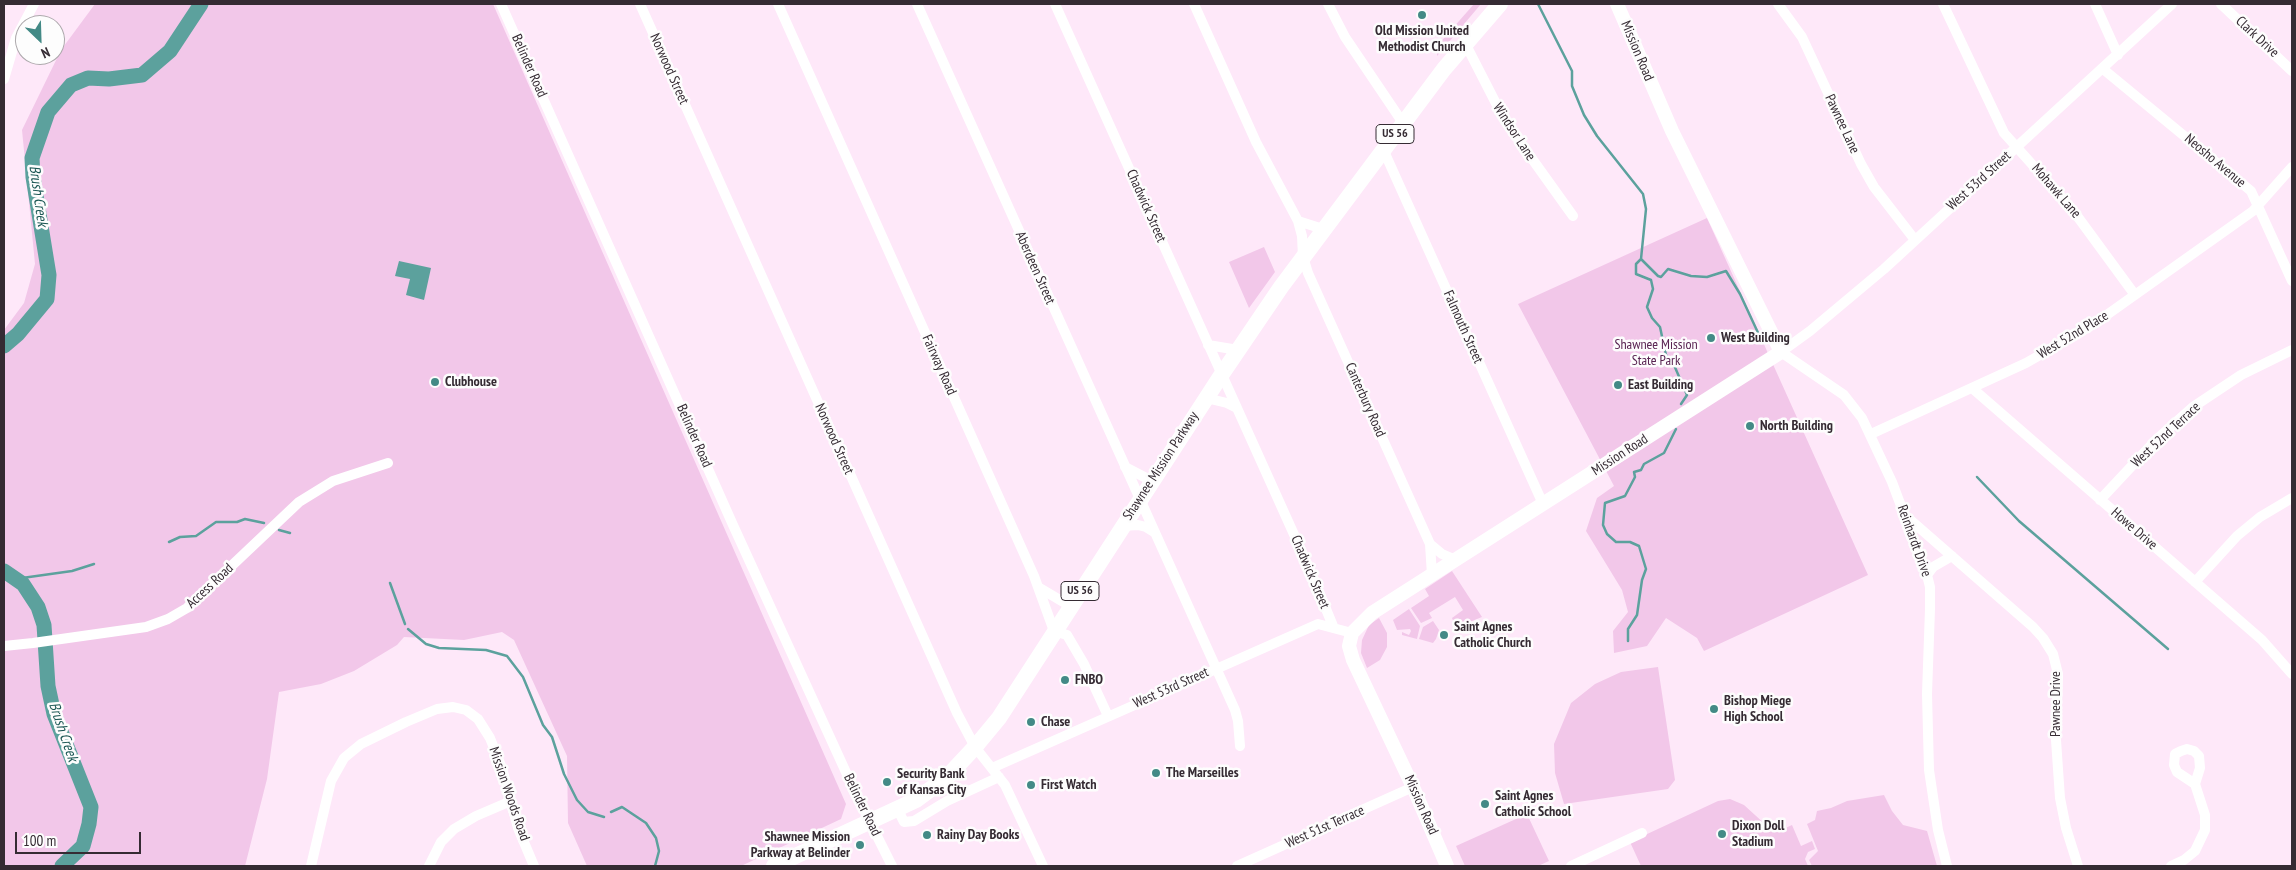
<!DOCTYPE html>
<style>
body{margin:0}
#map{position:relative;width:2296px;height:870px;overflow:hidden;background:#fee8f9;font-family:"PT Sans Narrow",sans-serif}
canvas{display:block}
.frame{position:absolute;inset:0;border:5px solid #352b33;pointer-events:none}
.north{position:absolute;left:15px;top:15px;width:50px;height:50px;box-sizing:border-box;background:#fdfdfd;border:1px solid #ada9ac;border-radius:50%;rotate:156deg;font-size:14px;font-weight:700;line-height:20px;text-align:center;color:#352b33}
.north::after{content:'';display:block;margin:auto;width:18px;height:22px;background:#438a86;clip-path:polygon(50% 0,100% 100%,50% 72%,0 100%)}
.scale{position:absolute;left:15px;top:832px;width:126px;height:22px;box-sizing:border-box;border:2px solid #352b33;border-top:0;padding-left:6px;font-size:15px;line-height:18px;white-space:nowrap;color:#352b33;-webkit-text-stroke:4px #fdfdfd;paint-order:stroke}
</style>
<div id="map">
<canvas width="2296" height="870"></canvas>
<div class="frame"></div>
<div class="north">N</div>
<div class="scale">100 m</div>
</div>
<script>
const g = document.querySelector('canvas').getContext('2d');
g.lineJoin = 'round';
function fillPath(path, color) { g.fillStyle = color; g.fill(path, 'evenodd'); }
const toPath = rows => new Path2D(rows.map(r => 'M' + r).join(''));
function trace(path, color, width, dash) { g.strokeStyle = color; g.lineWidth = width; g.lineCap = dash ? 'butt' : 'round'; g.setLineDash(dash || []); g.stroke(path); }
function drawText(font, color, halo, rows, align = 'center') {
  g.font = font + ' "PT Sans Narrow",sans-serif'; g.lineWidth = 5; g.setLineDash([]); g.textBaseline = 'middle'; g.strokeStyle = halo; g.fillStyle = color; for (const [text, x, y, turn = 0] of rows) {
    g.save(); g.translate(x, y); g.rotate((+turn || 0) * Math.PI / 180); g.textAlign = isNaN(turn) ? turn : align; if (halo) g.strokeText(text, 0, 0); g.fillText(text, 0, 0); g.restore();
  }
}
const green = toPath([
 [95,4,493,4,846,804,841,819,741,866,587,866,568,823,567,756,514,640,502,632,464,640,404,637,397,645,354,671,321,684,279,692,267,779,245,866,4,866,4,330,24,303,35,264,22,130,61,50],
 [1474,4,1481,4,1437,56,1437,46],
 [1707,218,1868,575,1704,651,1697,638,1666,618,1647,646,1614,653,1613,631,1628,612,1622,590,1586,531,1597,498,1614,486,1518,304],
 [1264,247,1275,272,1249,308,1229,262],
 [1452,571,1482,617,1462,625,1455,625,1452,618,1463,610,1455,597,1429,613,1432,618,1421,623,1411,608,1429,596,1425,589],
 [1409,609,1420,626,1417,639,1402,635,1402,632,1409,635,1411,631,1410,629,1397,630,1393,620],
 [1379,618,1387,633,1387,647,1380,660,1367,668,1361,653,1362,640,1369,625],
 [1433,621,1439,630,1436,639,1433,643,1419,639,1423,627],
 [1658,667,1675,780,1668,789,1564,804,1555,773,1554,744,1571,703,1595,684,1621,672],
 [1884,795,1892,811,1903,825,1927,831,1937,866,1812,866,1809,860,1818,851,1807,824,1815,820,1817,811,1831,808,1847,801],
 [1730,799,1744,805,1766,825,1777,820,1781,830,1792,825,1801,846,1812,841,1815,849,1808,852,1805,859,1808,866,1641,866,1630,842,1718,801],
 [1527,814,1549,861,1538,866,1465,866,1456,846]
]);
const water = toPath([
 [399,261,431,268,424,300,406,295,410,279,395,276]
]);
const stream = toPath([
 [1538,4,1572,71,1572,86,1584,115,1597,136,1643,194,1646,209,1641,259,1658,276,1661,277,1668,269,1691,276,1707,277,1726,271,1740,294,1760,337],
 [1641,259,1636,264,1636,274,1651,280,1653,289,1647,307,1652,318,1660,327,1666,355,1674,365,1687,395,1681,404],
 [1977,477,2019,521,2168,649],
 [279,530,290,533],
 [169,542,180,537,196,536,216,522,237,522,245,519,264,523],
 [15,579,72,571,94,564],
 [390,583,405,624],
 [408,629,426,644,439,648,486,650,507,656,523,677,543,725,552,737,564,774,577,800,588,812,604,817],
 [1628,641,1628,629,1637,615,1642,580,1646,569,1639,546,1630,542,1616,542,1607,534,1603,525,1605,503,1625,496,1635,477,1634,472,1641,470,1644,464,1664,453,1676,429],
 [611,812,622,807,646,823,656,838,659,851,655,866]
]);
const river = toPath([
 [4,346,18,334,47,299,49,275,33,177,32,158,48,112,71,85,88,78,109,79,142,75,170,51,201,4],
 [4,571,23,584,38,607,44,625,48,686,54,714,91,807,89,824,83,846,62,866]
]);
const minor = toPath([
 [501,4,733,525,855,792,892,866],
 [640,4,957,713,975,747,1005,785,1043,866],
 [778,4,1034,576,1054,631,1067,635,1084,664,1108,716],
 [917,4,1235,710,1238,721,1240,746],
 [1055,4,1310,570,1333,626],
 [1194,4,1256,142,1298,221,1323,229],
 [1328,4,1345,37,1403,123],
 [1778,4,1802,37,1861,164,1874,187,1915,240],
 [1943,4,2004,133,2072,209,2135,295],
 [2095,4,2118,55],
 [2221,4,2292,71],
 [1465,43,1505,121,1573,216],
 [2103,69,2251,191,2292,281],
 [4,79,16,38,34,4],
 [1383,149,1543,504],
 [1298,221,1302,236,1303,257,1308,273,1430,544,1432,575],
 [1208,345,1238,350],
 [1972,388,2262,640,2292,674],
 [1206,398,1227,403,1237,408],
 [1871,434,2026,363,2094,324,2253,211,2292,167],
 [1125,467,1152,481],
 [2100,500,2157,439,2193,407,2241,375,2292,350],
 [1907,517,2033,627,2043,638,2053,654,2058,674,2056,740,2060,798,2066,828,2078,866],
 [1122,526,1138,525,1146,527,1154,532],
 [1430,544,1442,554,1456,560],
 [1927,575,1933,567,1952,556],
 [2195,582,2237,536,2260,517,2292,498],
 [1038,587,1070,606],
 [4,646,33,643,146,627,168,619,187,608,299,502,333,481,388,463],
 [992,768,1318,624,1352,633],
 [898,810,904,822,914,821,947,801,999,777],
 [311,866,331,781,344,758,361,744,406,722,437,709,453,707,466,710,478,719,490,738,502,768,518,828,534,866],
 [429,866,441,842,454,829,476,816,511,801],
 [1237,866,1413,787],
 [1571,866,1642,833],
 [1947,866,1938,830,1929,770,1927,694,1930,609,1930,587,1927,575,1892,482,1862,418,1844,395,1781,352,1810,331,1884,269,2172,4],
 [2171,866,2184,860,2195,851,2205,830,2205,815,2195,784,2177,772,2174,765,2175,754,2181,751,2187,749,2194,751,2199,756,2200,768,2195,784]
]);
const secondary = toPath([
 [1447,866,1413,787,1353,660,1349,646,1352,633,1372,613,1781,352,1672,131,1617,4]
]);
const trunk = toPath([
 [774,866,916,800,947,777,975,747,999,718,1222,374,1281,287,1444,69,1500,4]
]);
const markers = [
 [1422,15,5,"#438a86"],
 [1711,338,5,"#438a86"],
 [435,382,5,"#438a86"],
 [1618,385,5,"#438a86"],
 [1750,426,5,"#438a86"],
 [1444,635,5,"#438a86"],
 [1065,680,5,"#438a86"],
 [1714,709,5,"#438a86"],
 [1031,722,5,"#438a86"],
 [1156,773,5,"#438a86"],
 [887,782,5,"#438a86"],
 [1031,785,5,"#438a86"],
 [1485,804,5,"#438a86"],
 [1722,834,5,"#438a86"],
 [927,835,5,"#438a86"],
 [860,845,5,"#438a86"]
];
const shields = [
 [1395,134,38],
 [1080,591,38]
];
const shieldNames = [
 ["US 56",1395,134],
 ["US 56",1080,591]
];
const poiNames = [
 ["Old Mission United",1422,31,"center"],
 ["Methodist Church",1422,47,"center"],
 ["West Building",1721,338],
 ["Clubhouse",445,382],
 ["East Building",1628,385],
 ["North Building",1760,426],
 ["Saint Agnes",1454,627],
 ["Catholic Church",1454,643],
 ["FNBO",1075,680],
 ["Bishop Miege",1724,701],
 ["High School",1724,717],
 ["Chase",1041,722],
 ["The Marseilles",1166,773],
 ["Security Bank",897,774],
 ["of Kansas City",897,790],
 ["First Watch",1041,785],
 ["Saint Agnes",1495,796],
 ["Catholic School",1495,812],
 ["Dixon Doll",1732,826],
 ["Stadium",1732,842],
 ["Rainy Day Books",937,835],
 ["Shawnee Mission",850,837,"right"],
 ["Parkway at Belinder",850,853,"right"]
];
const streetNames = [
 ["Clark Drive",2257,37,43],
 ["Mission Road",1637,51,67],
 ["Belinder Road",529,66,66],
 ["Norwood Street",669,69,66],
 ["Pawnee Lane",1842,124,65],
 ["Windsor Lane",1514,132,57],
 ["Neosho Avenue",2215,161,40],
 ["West 53rd Street",1979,181,-42],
 ["Mohawk Lane",2056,191,49],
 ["Chadwick Street",1146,206,66],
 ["Aberdeen Street",1035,268,66],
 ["Falmouth Street",1463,327,66],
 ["West 52nd Place",2073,335,-31],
 ["Fairway Road",939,365,66],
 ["Canterbury Road",1365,400,66],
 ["West 52nd Terrace",2166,435,-43],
 ["Belinder Road",694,436,66],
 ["Norwood Street",834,439,66],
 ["Mission Road",1620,455,-33],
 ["Shawnee Mission Parkway",1161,466,-57],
 ["Howe Drive",2134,529,41],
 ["Reinhardt Drive",1914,541,70],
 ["Chadwick Street",1310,572,67],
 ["Access Road",210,586,-43],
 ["West 53rd Street",1171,688,-24],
 ["Pawnee Drive",2056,704,-90],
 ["Mission Woods Road",509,794,71],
 ["Belinder Road",862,805,64],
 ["Mission Road",1421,805,66],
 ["West 51st Terrace",1325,827,-24]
];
const parkNames = [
 ["Shawnee Mission",1656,345],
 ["State Park",1656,361]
];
const waterNames = [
 ["Brush Creek",38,196,82],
 ["Brush Creek",63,732,71]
];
fillPath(green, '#f2c7e9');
fillPath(water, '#5ca19d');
trace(stream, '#5ca19d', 2.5);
trace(river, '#5ca19d', 15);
trace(minor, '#fff', 10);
trace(secondary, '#fff', 14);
trace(trunk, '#fff', 16);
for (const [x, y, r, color] of markers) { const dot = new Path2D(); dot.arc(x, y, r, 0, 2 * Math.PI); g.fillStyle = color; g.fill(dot); trace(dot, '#fdfdfd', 2); }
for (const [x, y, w] of shields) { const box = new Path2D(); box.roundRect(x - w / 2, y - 9.5, w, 19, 4); g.fillStyle = '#fdfdfd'; g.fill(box); trace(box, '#352b33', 1); }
drawText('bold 12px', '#352b33', null, shieldNames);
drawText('bold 14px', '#352b33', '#fdfdfd', poiNames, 'left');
drawText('14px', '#352b33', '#fdfdfd', streetNames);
drawText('14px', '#592452', '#fdfdfd', parkNames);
drawText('italic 15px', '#1c5754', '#fdfdfd', waterNames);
</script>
